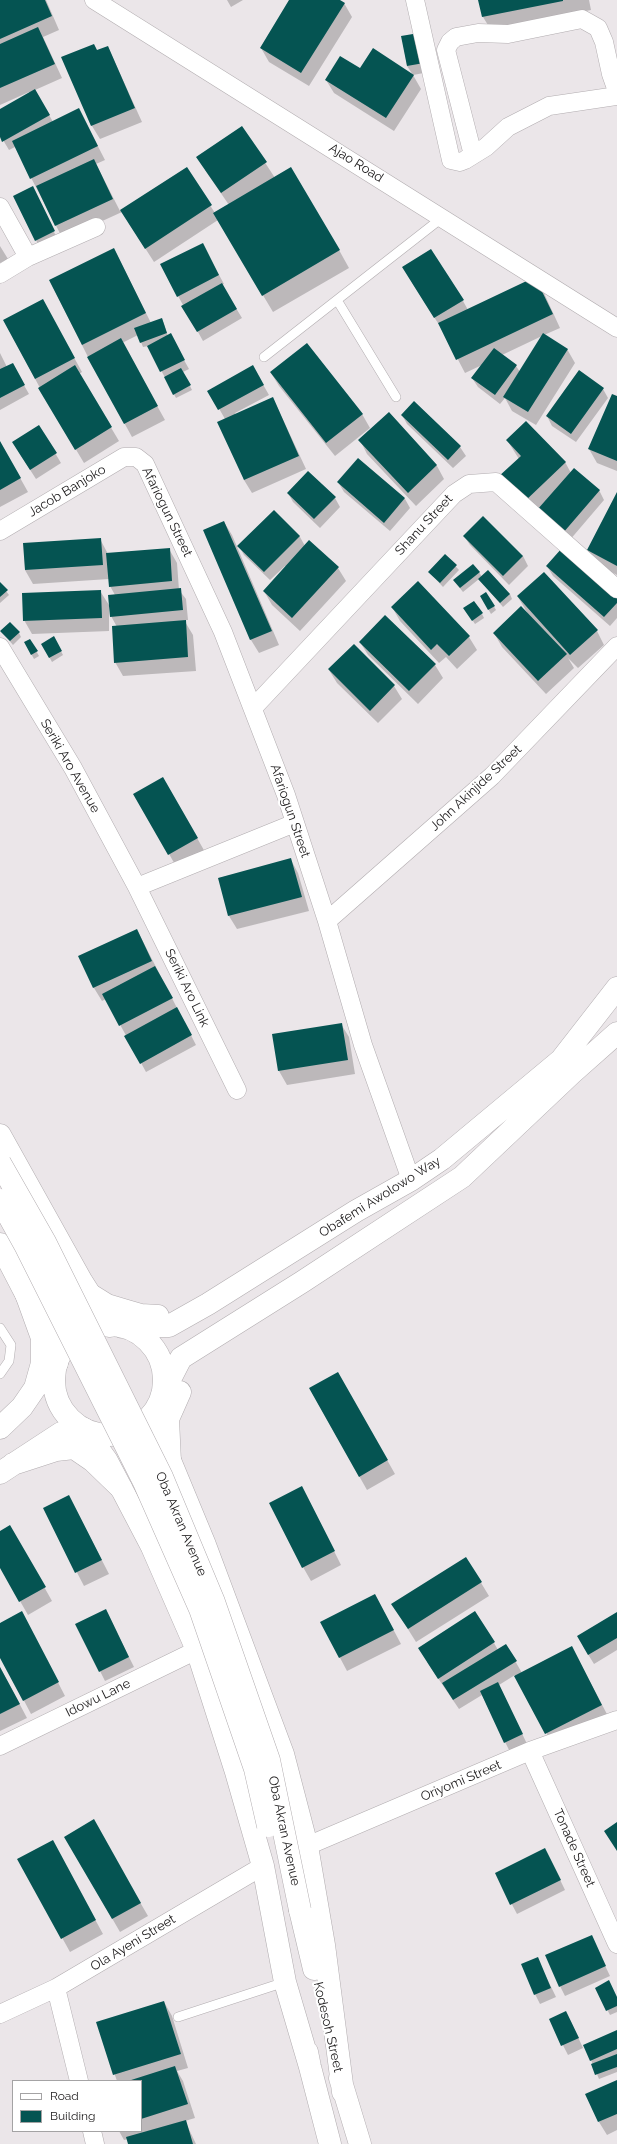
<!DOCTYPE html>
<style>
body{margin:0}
#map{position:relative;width:617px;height:2144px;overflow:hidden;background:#ebe6e9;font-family:Raleway,sans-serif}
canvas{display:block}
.legend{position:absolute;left:12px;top:2080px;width:130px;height:52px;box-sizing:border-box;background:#fff;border:1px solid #a4a3a4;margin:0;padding:5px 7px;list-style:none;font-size:12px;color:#1c1a1b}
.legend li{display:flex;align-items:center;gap:8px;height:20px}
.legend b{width:20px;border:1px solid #a4a3a4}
</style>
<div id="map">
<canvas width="617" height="2144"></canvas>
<ul class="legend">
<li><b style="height:5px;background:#fff"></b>Road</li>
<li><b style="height:11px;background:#055452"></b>Building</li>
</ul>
</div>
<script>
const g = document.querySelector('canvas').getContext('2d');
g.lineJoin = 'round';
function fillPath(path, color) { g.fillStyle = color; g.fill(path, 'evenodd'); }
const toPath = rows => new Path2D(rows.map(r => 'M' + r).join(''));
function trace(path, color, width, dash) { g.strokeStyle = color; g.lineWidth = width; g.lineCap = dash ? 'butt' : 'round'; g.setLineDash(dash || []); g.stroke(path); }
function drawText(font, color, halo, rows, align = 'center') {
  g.font = font + ' Raleway,sans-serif'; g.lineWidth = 4; g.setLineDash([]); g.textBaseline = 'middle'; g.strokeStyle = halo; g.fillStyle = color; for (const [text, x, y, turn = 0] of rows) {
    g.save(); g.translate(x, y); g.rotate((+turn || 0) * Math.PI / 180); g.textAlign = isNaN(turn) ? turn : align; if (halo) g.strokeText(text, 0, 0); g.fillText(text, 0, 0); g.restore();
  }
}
const shadow = toPath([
 [0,0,46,0,59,30,43,37,62,78,35,90,53,122,86,123,105,160,96,164,120,211,186,168,215,213,229,205,205,170,242,127,275,178,339,250,349,268,273,312,218,220,154,262,122,212,63,239,15,147,9,150,0,135,0,110,29,94,29,92,0,105],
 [227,0,243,0,231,7],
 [290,0,338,0,344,3,352,17,309,86,269,62,261,48],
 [479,0,589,0,591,10,491,30,483,17],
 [402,37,429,72,413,75,421,89,394,131,334,93,326,80,360,70,413,75,407,66],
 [108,47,142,122,100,139,92,126,63,58,97,51],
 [14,196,36,196,56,236,41,250],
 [0,246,8,259,0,263],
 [114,249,151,323,162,319,164,324,168,336,175,344,189,369,183,372,192,390,176,398,148,346,143,347,138,335,122,343,165,420,132,437,88,357,50,281],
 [207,253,224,284,222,285,242,318,203,341,178,296],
 [411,281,463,301,468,310,543,291,560,328,544,335,567,349,575,363,536,425,512,411,505,398,500,404,478,387,472,378,482,365,465,373,443,331],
 [542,336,520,372,516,366,502,355],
 [50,314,82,372,79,374,119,441,84,463,47,401,4,321],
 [0,353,7,367,17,373,29,394,0,410],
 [253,367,269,395,235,413,236,415,273,398,306,469,252,493,244,480,225,419,209,391],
 [271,373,362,414,370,428,335,456,279,386],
 [603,389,608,398,576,442,552,426,547,416],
 [617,397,617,471,597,463,589,449],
 [414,402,460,447,466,456,453,468,407,424,402,415],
 [389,414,437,466,444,479,416,506,367,454,360,440],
 [39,426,61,463,36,479,18,451],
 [507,440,565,462,571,473,599,490,604,500,569,541,500,478,519,459],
 [0,442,28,492,0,507],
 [358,459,405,499,410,508,390,531,344,492,338,482],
 [288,493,335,498,340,507,320,528,293,502],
 [617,494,617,575,596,564,588,550],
 [274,511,300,537,305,546,338,568,346,581,300,631,272,605,264,591,286,567,285,566,270,580,244,555,239,546],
 [224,522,232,535,279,645,259,653,251,640,204,530],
 [464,536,523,556,528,566,509,585,470,545],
 [100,539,108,554,169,549,177,563,179,590,186,599,188,620,184,620,193,635,196,671,123,676,115,662,117,627,111,616,115,595,110,586,109,579,33,584,25,570,24,544],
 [445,555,459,570,443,587,429,572],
 [547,566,617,597,617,618,610,626,553,576],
 [479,572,482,577,510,594,512,599,503,607,479,579,463,592,454,581],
 [0,583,9,595,0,603],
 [100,591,109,605,109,631,32,634,24,620],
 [486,593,496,610,491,614,481,596],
 [518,597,597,631,604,645,578,668,568,658,574,668,546,694,502,647,494,633,528,614],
 [392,607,469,637,477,650,457,669,446,657,439,663,400,621],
 [467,612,482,614,484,618,475,624],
 [385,616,435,665,443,678,418,704,368,655,360,642],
 [1,631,19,633,21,637,13,645],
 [54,638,63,655,52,662,42,644],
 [30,640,39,656,34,659,25,643],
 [329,670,394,686,402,699,378,723,337,683],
 [163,778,205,852,177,868,135,794],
 [291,860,298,873,309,911,237,929,229,916,219,878],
 [137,930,196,1045,146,1072,106,999,102,1001,94,988,79,957],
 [341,1024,349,1037,355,1074,287,1085,279,1071,273,1035],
 [338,1373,395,1474,367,1490,310,1389],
 [309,1501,341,1565,311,1581,303,1567],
 [44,1509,76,1510,109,1574,84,1586],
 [10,1526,52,1601,28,1615,0,1566,0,1532],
 [466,1558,489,1596,416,1642,401,1618],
 [375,1595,401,1644,347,1671,321,1622],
 [617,1613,617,1650,594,1664,583,1646],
 [110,1619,134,1667,105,1681,100,1671],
 [0,1624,29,1626,65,1696,31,1714,0,1655],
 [494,1643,498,1650,506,1645,522,1673,579,1661,609,1718,554,1747,515,1675,499,1685,527,1744,510,1752,482,1695,459,1709,427,1662],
 [0,1667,27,1718,0,1731],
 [93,1821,148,1916,120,1932,65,1837],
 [60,1855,103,1934,70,1952,19,1860],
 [550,1859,565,1890,517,1914,496,1874],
 [591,1936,610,1976,565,1996,560,1986],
 [537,1958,556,1997,540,2004,535,1994],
 [596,1988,617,1998,617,2012,610,2015],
 [164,2002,172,2016,188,2068,177,2071,183,2081,195,2118,185,2121,196,2144,129,2144,128,2139,124,2140,119,2131,141,2131,141,2081,117,2081,97,2023],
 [550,2020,571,2022,583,2048,568,2055],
 [617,2031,617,2072,599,2079,591,2060],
 [617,2081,617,2130,607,2135,599,2122]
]);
const building = toPath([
 [0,0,45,0,52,16,0,39],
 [289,0,340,0,345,3,301,73,260,48],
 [478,0,563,0,563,1,482,17],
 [38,27,55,64,0,88,0,44],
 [419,33,424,63,407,66,401,36],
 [94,44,97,50,108,46,135,108,91,126,61,57],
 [373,48,414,75,386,118,325,80,340,56,360,68],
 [35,89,50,115,2,142,0,137,0,109],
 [79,108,98,146,30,179,12,141],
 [242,126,267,162,221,193,196,157],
 [94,159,113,199,55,226,36,186],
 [187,167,212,205,145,249,120,210],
 [291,167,340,250,262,296,213,213],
 [33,186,55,231,35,241,13,196],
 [203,243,219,275,177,297,160,264],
 [114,248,146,313,82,345,49,280],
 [431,249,464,300,434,318,402,267],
 [535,277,553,314,456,360,438,323],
 [222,283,237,309,197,332,181,306],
 [43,299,75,358,35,379,3,320],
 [162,318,167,333,140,343,134,328],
 [171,333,185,360,160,372,147,346],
 [543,333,568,349,528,412,503,397],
 [121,338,158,406,124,424,87,357],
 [307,343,363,414,326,443,270,372],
 [494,348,517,365,495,395,471,378],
 [13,363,25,385,0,398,0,369],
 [75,365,112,427,75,450,38,388],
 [253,365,264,385,218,410,207,391],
 [181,368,191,385,173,395,164,377],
 [579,370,604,388,571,434,546,416],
 [612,394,617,396,617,461,588,449],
 [273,397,299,456,244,480,217,422],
 [414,401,461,446,448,460,401,415],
 [389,412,437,465,408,493,358,440],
 [526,421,566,462,523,503,498,477,521,456,506,440],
 [39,425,57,453,30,470,12,442],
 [0,441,21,478,0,490],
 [358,458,405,498,384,523,337,482],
 [574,468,600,490,563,533,537,510],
 [308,471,336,497,314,519,287,493],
 [617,492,617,566,587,550],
 [274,510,300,536,264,572,237,546],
 [483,516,523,556,503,576,463,536],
 [224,521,272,631,250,640,203,530],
 [101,538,103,565,25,570,23,543],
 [309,540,339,567,292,618,263,591],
 [170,548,172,581,109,587,106,553],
 [562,548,617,596,617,603,604,617,546,566],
 [445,554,457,565,440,583,428,572],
 [473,564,480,572,460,588,453,580],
 [488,570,510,594,500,603,478,579],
 [544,572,598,630,570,655,517,596],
 [418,581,470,636,449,656,437,644,431,650,391,607],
 [0,582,8,590,0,597],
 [181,588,183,610,110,617,108,595],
 [101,590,102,618,23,621,22,593],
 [486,592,495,606,488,610,480,596],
 [474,601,483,613,472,621,463,608],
 [521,606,567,654,538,681,493,633],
 [385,615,436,664,409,691,359,642],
 [186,620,188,657,114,663,112,626],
 [10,622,20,632,10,641,0,631],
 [54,636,62,651,49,658,41,644],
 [30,639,38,651,31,655,24,642],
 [354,644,395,685,370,711,328,669],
 [163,777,198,838,168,855,133,794],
 [291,858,302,897,228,916,218,878],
 [137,929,152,961,93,988,78,956],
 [155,966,173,998,119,1026,102,994],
 [177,1007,192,1035,140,1064,124,1036],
 [342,1023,348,1060,278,1071,272,1034],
 [338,1372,388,1460,359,1477,309,1388],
 [302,1486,335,1551,302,1568,269,1503],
 [69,1495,102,1560,75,1573,43,1508],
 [10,1525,46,1587,19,1602,0,1568,0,1531],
 [466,1557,482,1582,408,1629,391,1604],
 [375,1594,394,1630,339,1658,320,1622],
 [106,1609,129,1657,99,1672,75,1624],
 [22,1611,59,1682,23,1701,0,1658,0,1623],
 [475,1611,495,1642,438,1679,418,1648],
 [617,1612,617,1638,588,1655,577,1636],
 [506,1644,517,1661,453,1700,442,1683],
 [572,1646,602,1705,545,1734,514,1676],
 [0,1667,20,1704,0,1714],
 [498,1682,523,1734,504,1743,480,1691],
 [94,1819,141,1903,112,1919,64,1837],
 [617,1822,617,1851,604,1831],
 [53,1840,96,1920,61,1939,17,1859],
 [545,1848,561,1880,510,1905,495,1873],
 [592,1935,606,1966,559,1987,545,1955],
 [538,1957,551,1988,534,1995,521,1964],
 [609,1980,617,1997,617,2006,606,2011,595,1988],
 [164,2001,181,2054,113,2075,96,2022],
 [566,2011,579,2038,561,2046,549,2019],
 [617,2030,617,2049,590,2061,583,2045],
 [617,2054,617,2067,595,2075,591,2064],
 [175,2066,188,2104,141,2119,141,2081,128,2081],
 [617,2080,617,2114,598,2122,585,2094],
 [186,2120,193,2144,128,2144,126,2137]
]);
const lane = toPath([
 [337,300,396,397],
 [264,357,443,217],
 [0,1328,11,1345,9,1361,0,1374],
 [178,2017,285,1982]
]);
const street = toPath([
 [94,0,617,328],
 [415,0,451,160,460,162,465,160,486,147,508,127,549,106,617,96],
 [473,155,446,50,450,42,456,37,478,33,508,34,582,19,598,28,604,42,611,74,617,91],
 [0,207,28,257],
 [0,274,28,257,96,227],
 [0,531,124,457,136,457,145,464,223,632,286,795,327,921,363,1045,411,1180],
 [0,647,73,768,137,887,237,1090],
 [253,708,454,494,469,484,496,482,617,589],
 [137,887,295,823],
 [327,921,492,776,617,646],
 [0,1746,197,1650],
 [530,1751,617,1944],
 [307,1846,530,1751,617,1720],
 [56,1988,79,2081],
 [0,2014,56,1988,263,1866],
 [92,2131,95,2144]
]);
const secondary = toPath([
 [0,1135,82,1282,110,1326],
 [0,1244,56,1352,57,1363],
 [163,1393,157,1429,205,1545,283,1754,307,1846,324,1945,343,2092],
 [84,1429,107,1461,152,1547,197,1650,236,1772,263,1866,285,1982,310,2067],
 [300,1910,314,1969],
 [307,2052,310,2067,330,2144],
 [340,2078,360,2144]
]);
const primary = toPath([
 [91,1295,107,1305,127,1311,141,1315,158,1316],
 '54 1380a55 55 0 1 1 110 0a55 55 0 1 1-110 0Z',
 [122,1327,169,1326,208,1304,356,1211,411,1180,442,1159,561,1060,617,988],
 [163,1393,181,1358,302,1282,462,1177,572,1073,617,1033],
 [0,1428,22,1407,35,1388,42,1363,42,1338,25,1291],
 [170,1462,168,1419,180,1392],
 [13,1464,56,1450,74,1448,93,1461,121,1488],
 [0,1473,61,1433,84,1429]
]);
const secondaryBridge = toPath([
 [0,1163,45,1242,162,1477,214,1602,269,1760,300,1910],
 [0,1200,26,1247,144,1482,200,1609,255,1769,268,1826]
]);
const streetNames = [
 ["Ajao Road",356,163,32],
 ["Jacob Banjoko",67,491,-31],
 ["Afariogun Street",167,512,64],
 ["Shanu Street",424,525,-47],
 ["Seriki Aro Avenue",70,766,60],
 ["John Akinjide Street",476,788,-43],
 ["Afariogun Street",290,811,71],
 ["Seriki Aro Link",187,988,64],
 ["Obafemi Awolowo Way",380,1197,-32],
 ["Oba Akran Avenue",181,1524,67],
 ["Idowu Lane",98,1698,-26],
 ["Oriyomi Street",461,1781,-23],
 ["Oba Akran Avenue",284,1831,78],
 ["Tonade Street",574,1848,66],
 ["Ola Ayeni Street",133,1943,-31],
 ["Kodesoh Street",328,2027,77]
];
fillPath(shadow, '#0003');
fillPath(building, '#055452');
trace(lane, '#b1acaf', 10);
trace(street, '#b1acaf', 19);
trace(secondary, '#b1acaf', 23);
trace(primary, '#b1acaf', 23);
trace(lane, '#fff', 9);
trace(street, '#fff', 18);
trace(secondary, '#fff', 22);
trace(primary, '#fff', 22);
trace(secondaryBridge, '#b1acaf', 23, []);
trace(secondaryBridge, '#fff', 22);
drawText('13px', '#1c1a1b', '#fff', streetNames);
</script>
